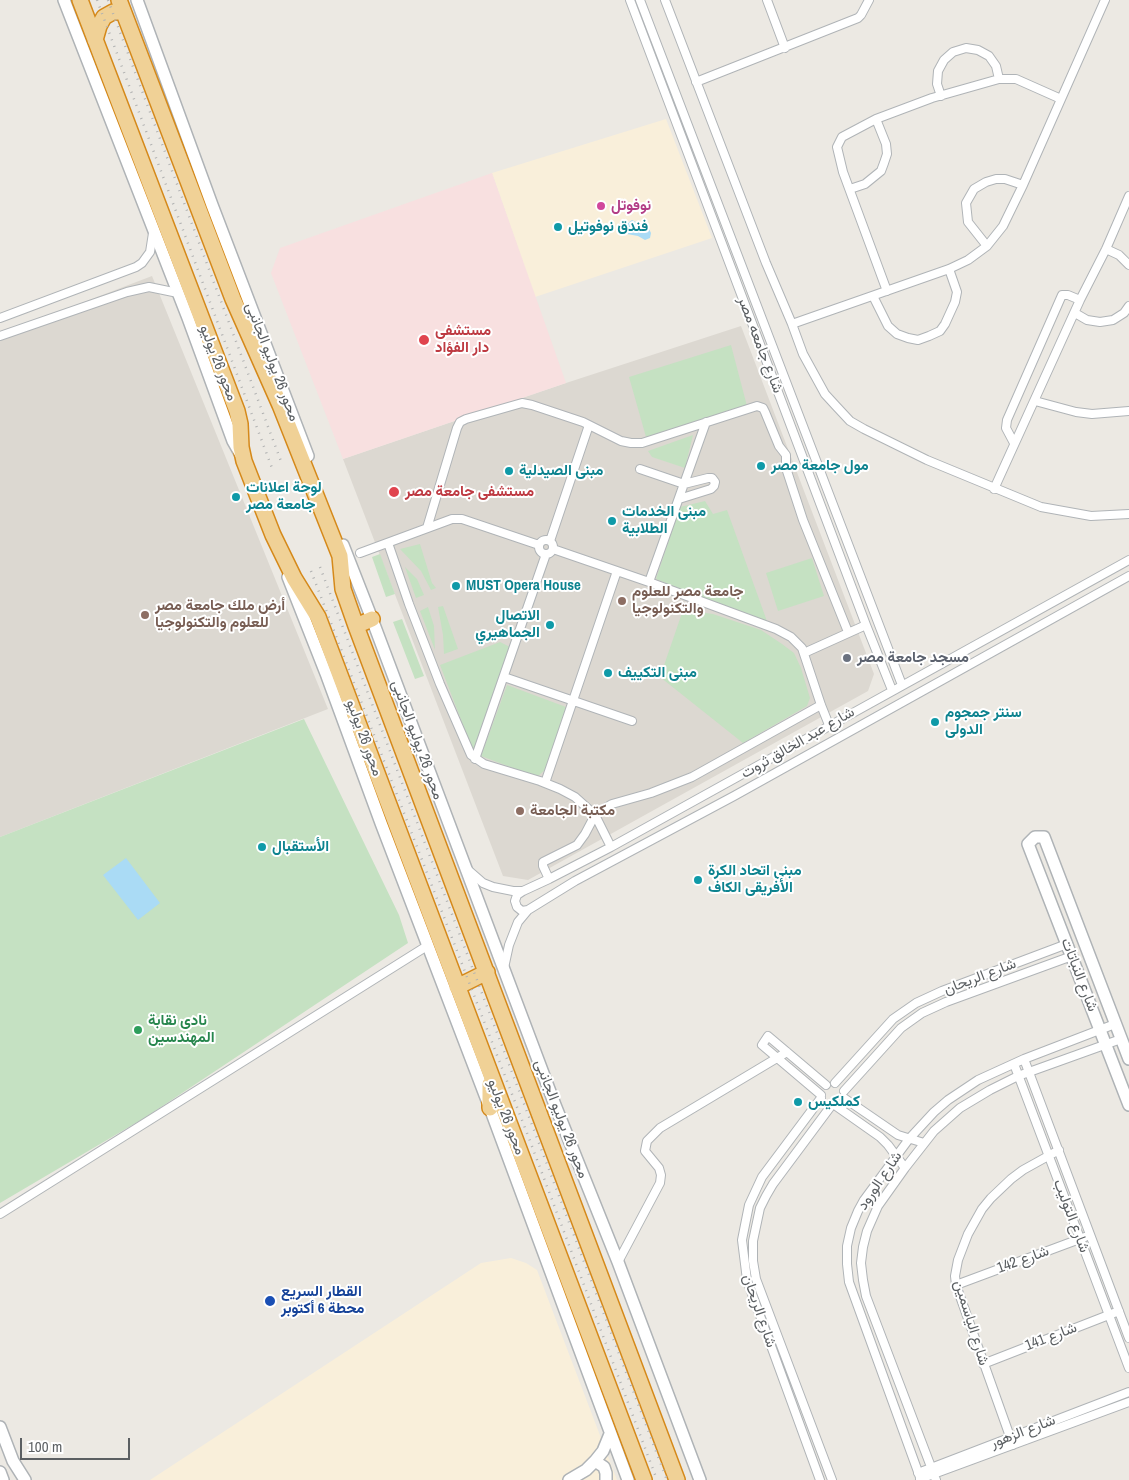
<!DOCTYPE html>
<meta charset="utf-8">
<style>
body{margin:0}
#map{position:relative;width:1129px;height:1480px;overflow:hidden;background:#ece9e3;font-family:"Archivo Narrow",sans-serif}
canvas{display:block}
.scale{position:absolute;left:20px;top:1438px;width:110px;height:22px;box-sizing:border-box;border:2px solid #5b5f62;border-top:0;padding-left:6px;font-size:15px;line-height:18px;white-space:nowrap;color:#5b5f62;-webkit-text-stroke:4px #fff;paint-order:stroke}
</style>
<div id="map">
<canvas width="1129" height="1480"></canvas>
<div class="scale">100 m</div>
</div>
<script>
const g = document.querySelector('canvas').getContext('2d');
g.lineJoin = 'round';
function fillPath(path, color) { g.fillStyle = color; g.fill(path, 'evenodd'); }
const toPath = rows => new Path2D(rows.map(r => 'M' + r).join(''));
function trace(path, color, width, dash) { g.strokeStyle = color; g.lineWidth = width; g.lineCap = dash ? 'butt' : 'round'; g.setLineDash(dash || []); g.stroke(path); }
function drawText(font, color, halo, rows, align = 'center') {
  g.font = font + ' "Archivo Narrow",Vazirmatn,sans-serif'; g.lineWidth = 4; g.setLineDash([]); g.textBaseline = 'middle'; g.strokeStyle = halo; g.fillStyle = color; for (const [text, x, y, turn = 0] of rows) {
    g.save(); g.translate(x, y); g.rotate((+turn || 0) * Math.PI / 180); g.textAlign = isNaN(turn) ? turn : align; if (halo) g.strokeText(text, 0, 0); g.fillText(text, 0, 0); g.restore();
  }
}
const commercial = toPath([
 [666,119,712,238,535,297,492,173],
 [511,1258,526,1263,537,1270,617,1480,150,1480,481,1263]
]);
const education = toPath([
 [152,276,328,709,0,837,0,334],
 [741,326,874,674,868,691,528,880,503,876,343,459,566,383]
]);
const medical = toPath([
 [492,173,566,383,343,459,271,273,280,248]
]);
const green = toPath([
 [731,345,747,406,646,437,629,377],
 [693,435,685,468,652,457,648,451],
 [705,501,713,514,727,510,768,624,656,579,680,507],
 [420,544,432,583,436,588,431,590,421,571,400,549],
 [380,554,395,594,386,597,372,557],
 [812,558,824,596,778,611,766,573],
 [405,567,417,579,424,595,416,598],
 [443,606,458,649,444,654,443,635,438,607],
 [428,607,434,626,435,650,420,611],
 [683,610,713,614,761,630,782,644,794,653,801,668,810,698,807,706,743,743,660,677],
 [402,619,424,676,415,679,393,622],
 [500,642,512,648,476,751,473,751,440,665],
 [507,685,566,707,546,769,537,777,481,756],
 [304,719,399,915,408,943,146,1117,0,1203,0,837]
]);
const water = toPath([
 [632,220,649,229,651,233,650,238,645,240,638,236,627,234,625,230,625,225],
 [126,858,160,903,138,920,103,875]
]);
const street = toPath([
 [630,0,866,625,892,690],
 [640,0,902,685],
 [665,0,766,263,792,324,803,354,825,394,836,406,850,421,864,429,927,460,1041,507,1091,516,1129,514],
 [767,0,785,48],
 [696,82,858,18,861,15,869,0],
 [941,96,937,84,938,71,944,60,953,52,966,48,978,50,989,56,996,66,999,79],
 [850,189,865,184,881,171,884,163,887,154,886,144,876,119],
 [987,246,968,222,966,203,974,189,986,182,996,179,1005,179,1023,185],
 [1106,249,1119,255,1129,265],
 [887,291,843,172,837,147,842,137,876,119,932,98,999,79,1016,79,1061,99],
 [873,296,888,326,897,334,908,338,918,340,929,336,940,331,945,324,955,302,957,292,949,269],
 [1075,313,1087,320,1100,322,1113,320,1124,313,1129,306],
 [0,318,136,267,142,263,150,252,153,233],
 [792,324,949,269,968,260,987,246,1003,226,1023,185,1105,0],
 [0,336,127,292,149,287,178,293],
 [1035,401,1076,412,1092,414,1129,411],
 [1014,443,1006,428,1007,420,1062,295,1068,295,1080,300],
 [640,469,684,484,708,478,712,478,715,482,714,486,711,489,679,499],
 [994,489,1080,300,1106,249,1129,196],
 [427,528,457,428,460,422,466,419,522,403,532,405,583,422,621,441,631,443,642,443,757,406,763,408,765,412,779,446,786,455,786,468,803,520,848,632],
 '539 547a7 7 0 1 1 14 0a7 7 0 1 1-14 0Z',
 [550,541,589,425],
 [388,543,409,604,440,684,471,755,484,764,540,781,560,789,575,797,595,815,611,847],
 [553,549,649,582,776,629,791,637,802,648,821,705,829,725],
 [360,553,452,519,462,519,539,545],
 [649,582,706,422],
 [804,653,866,625],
 [504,677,632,721],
 [475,759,546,554],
 [545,783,617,571],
 [467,869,483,883,493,887,513,891,523,891,549,879,611,847,1129,560],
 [549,879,543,866,543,862,577,845,585,834,595,815,602,810,612,804,651,793,692,777,821,705],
 [523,891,517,895,515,901,517,907,522,911,528,910],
 [504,968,509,945,518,922,528,910,575,881,734,796,1129,576],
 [1024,1059,1129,1338],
 [1014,1064,1129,1368],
 [835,1083,893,1019,916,1003,942,991,1067,944],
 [844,1091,901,1028,922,1013,946,1002,1072,956],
 [821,1095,762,1045,768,1036,826,1085],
 [844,1098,898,1135,924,1143],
 [831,1106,773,1184,766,1196,760,1208,753,1241,753,1261,756,1279,832,1480],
 [836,1106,880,1137,888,1145,905,1168],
 [0,1214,427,946],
 [618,1262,660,1183,661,1175,659,1168,645,1151,647,1141,660,1128,787,1052],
 [956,1285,1085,1237],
 [983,1364,1119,1311],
 [1013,1445,956,1285,955,1276,958,1260,968,1234,982,1209,991,1198,1011,1179,1023,1170,1059,1150],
 [918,1473,1129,1392],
 [920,1479,1129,1402],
 [820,1480,747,1280,742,1240,749,1205,762,1177,821,1098],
 [921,1480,849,1282,847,1264,847,1246,851,1228,858,1211,864,1200,909,1139,934,1112,948,1100,978,1080,1024,1059,1115,1024],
 [936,1480,866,1296,863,1280,861,1263,863,1247,867,1231,878,1206,905,1168,934,1131,960,1108,990,1090,1018,1076,1121,1039]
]);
const secondary = toPath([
 [64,0,188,318,233,441,241,455],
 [137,0,212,205,308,456],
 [343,545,372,619,555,1105,618,1262,700,1480],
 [288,577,327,676,381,823,490,1108,628,1480],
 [1129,1059,1044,837,1035,837,1028,844,1129,1105],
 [0,1427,13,1461,25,1480],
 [595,1461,604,1467,606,1473,606,1480],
 [0,1472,3,1480],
 [569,1480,586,1470,595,1461,603,1451,610,1434]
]);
const highway = toPath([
 [80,0,237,411,240,424,241,447,244,461,273,535,294,578,318,617,644,1480],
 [119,0,233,299,280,405,340,556,343,589,356,626,677,1480],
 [95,40,99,26,104,17,113,12,123,12],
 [356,626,372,619],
 [457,987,487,972],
 [490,1108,490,1084]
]);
const rail = toPath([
 [97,0,272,468],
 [108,0,282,464],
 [320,567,667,1480],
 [311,571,530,1141,657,1480]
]);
const markers = [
 [601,206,5,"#d1479c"],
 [558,227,5,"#0f9aa8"],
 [424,340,6,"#e0444e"],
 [761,466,5,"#0f9aa8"],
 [509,471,5,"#0f9aa8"],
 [394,492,6,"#e0444e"],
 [236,497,5,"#0f9aa8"],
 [612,521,5,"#0f9aa8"],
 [456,586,5,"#0f9aa8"],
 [622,601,5,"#8d6e63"],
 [145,615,5,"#8d6e63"],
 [550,625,5,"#0f9aa8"],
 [847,658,5,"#6b7280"],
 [608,673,5,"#0f9aa8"],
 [935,722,5,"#0f9aa8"],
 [520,811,5,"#8d6e63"],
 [262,847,5,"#0f9aa8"],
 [698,880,5,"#0f9aa8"],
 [138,1030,5,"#2e9e5b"],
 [798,1102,5,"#0f9aa8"],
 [270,1301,6,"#1a4fb4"]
];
const hotelNames = [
 ["نوفوتل",611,206]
];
const cultureNames = [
 ["فندق نوفوتيل",568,227],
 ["مول جامعة مصر",771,466],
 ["مبنى الصيدلية",519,471],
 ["لوحة اعلانات",246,488],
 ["جامعة مصر",246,505],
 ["مبنى الخدمات",622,512],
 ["الطلابية",622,529],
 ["MUST Opera House",466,586],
 ["الاتصال",540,616,"right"],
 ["الجماهيري",540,633,"right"],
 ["مبنى التكييف",618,673],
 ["سنتر جمجوم",945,713],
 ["الدولى",945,730],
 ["الأستقبال",272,847],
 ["مبنى اتحاد الكرة",708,871],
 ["الأفريقى الكاف",708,888],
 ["كملكيس",808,1102]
];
const healthNames = [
 ["مستشفى",435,331],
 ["دار الفؤاد",435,348],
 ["مستشفى جامعة مصر",405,492]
];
const streetNames = [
 ["شارع جامعه مصر",760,345,69],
 ["محور 26 يوليو الجانبى",272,362,69],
 ["محور 26 يوليو",218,363,69],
 ["محور 26 يوليو",364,738,70],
 ["محور 26 يوليو الجانبى",417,740,70],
 ["شارع عبد الخالق ثروت",798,743,-30],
 ["شارع النباتات",1079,975,69],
 ["شارع الريحان",980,977,-21],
 ["محور 26 يوليو",506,1117,69],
 ["محور 26 يوليو الجانبى",561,1119,69],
 ["شارع الورود",880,1181,-56],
 ["شارع التوليب",1071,1216,69],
 ["شارع 142",1023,1260,-20],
 ["شارع الريحان",759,1311,71],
 ["شارع الياسمين",971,1323,73],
 ["شارع 141",1051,1337,-21],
 ["شارع الزهور",1023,1432,-21]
];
const educationNames = [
 ["جامعة مصر للعلوم",632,592],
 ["والتكنولوجيا",632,609],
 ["أرض ملك جامعة مصر",155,606],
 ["للعلوم والتكنولوجيا",155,623],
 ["مكتبة الجامعة",530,811]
];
const worshipNames = [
 ["مسجد جامعة مصر",857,658]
];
const leisureNames = [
 ["نادى نقابة",148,1021],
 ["المهندسين",148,1038]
];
const transitNames = [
 ["القطار السريع",281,1292],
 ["محطة 6 أكتوبر",281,1309]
];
fillPath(commercial, '#f9efda');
fillPath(education, '#dcd8d1');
fillPath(medical, '#f8e0e0');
fillPath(green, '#c5e1c2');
fillPath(water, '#aadbf5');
trace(street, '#b0b4b7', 10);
trace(secondary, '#afb3b6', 14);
trace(highway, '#d5891a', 18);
trace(street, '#fff', 8);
trace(secondary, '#fff', 11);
trace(highway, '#f0d196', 15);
trace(rail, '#b1b2b2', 2.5, [1, 6]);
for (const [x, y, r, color] of markers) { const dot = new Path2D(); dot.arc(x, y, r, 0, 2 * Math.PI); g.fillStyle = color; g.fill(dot); trace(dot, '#fff', 2); }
drawText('bold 15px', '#b23c85', '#fff', hotelNames, 'left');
drawText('bold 15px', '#0d838f', '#fff', cultureNames, 'left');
drawText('bold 15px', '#be3a42', '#fff', healthNames, 'left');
drawText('15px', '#5b5f62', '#fff', streetNames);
drawText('bold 15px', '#785e54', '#fff', educationNames, 'left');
drawText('bold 15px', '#5b616d', '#fff', worshipNames, 'left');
drawText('bold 15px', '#27864d', '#fff', leisureNames, 'left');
drawText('bold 15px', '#164399', '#fff', transitNames, 'left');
</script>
